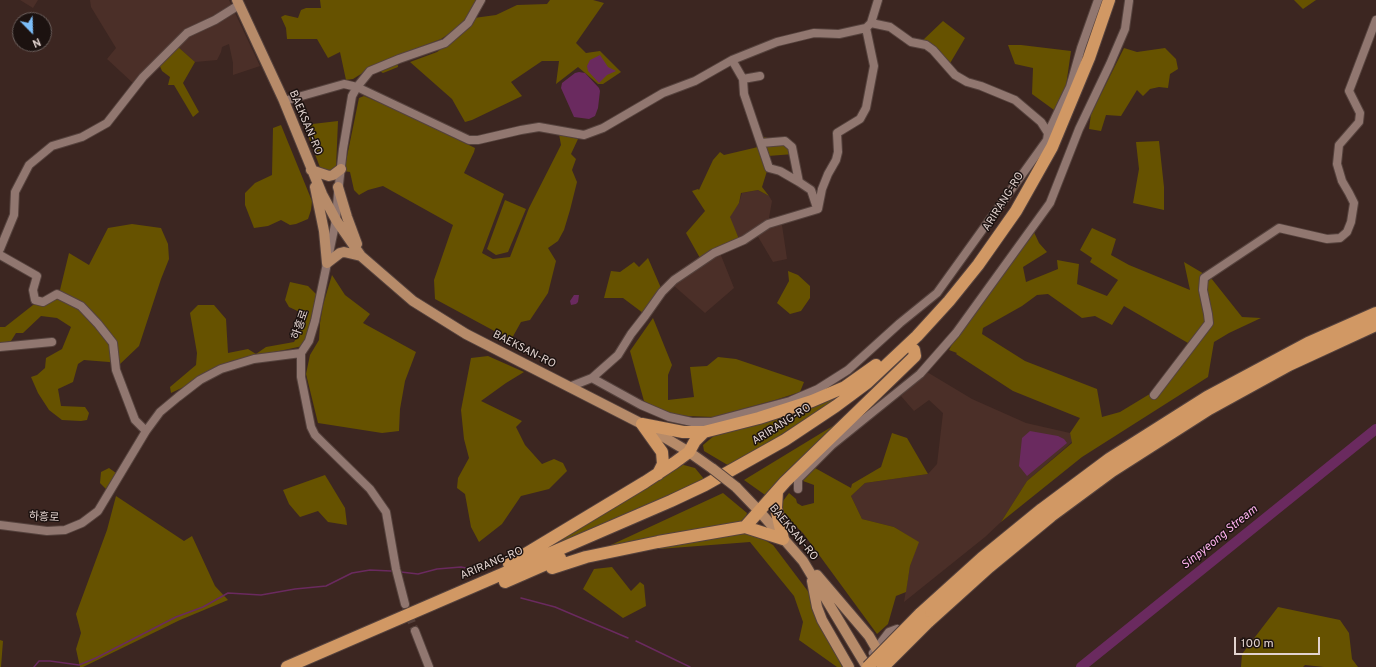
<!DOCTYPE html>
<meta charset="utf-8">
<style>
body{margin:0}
#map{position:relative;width:1376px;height:667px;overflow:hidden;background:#3c2621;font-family:Overpass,sans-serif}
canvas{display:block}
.north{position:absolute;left:12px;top:12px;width:40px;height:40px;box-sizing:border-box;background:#1c1210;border:1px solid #6b5f5c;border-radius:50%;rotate:157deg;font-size:11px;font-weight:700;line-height:16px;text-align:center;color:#e2d3cf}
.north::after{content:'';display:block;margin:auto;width:14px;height:18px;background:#7cbef9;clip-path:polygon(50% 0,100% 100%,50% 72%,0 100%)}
.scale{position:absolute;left:1234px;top:637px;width:86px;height:18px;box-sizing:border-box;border:2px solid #e2d3cf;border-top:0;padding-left:5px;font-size:12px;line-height:14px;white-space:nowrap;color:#e2d3cf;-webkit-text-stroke:3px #1c1210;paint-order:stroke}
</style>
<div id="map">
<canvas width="1376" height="667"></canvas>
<div class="north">N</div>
<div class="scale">100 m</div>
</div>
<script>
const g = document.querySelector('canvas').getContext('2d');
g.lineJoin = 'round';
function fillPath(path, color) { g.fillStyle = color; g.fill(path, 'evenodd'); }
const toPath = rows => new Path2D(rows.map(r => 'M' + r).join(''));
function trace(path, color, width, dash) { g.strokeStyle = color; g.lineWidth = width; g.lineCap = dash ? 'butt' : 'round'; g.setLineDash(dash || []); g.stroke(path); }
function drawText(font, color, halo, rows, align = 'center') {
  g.font = font + ' Overpass,"Noto Sans KR",sans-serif'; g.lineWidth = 3; g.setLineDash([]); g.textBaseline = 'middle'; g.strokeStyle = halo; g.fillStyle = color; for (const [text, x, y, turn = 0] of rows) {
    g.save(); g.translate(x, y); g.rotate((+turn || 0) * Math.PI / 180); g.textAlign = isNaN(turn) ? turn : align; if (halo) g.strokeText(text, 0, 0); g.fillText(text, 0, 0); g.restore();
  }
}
const built = toPath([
 [20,0,38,0,33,8],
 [90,0,229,0,260,66,233,75,233,63,229,44,222,47,221,52,217,60,195,62,177,46,134,84,107,59,116,48,91,7],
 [758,190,769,196,772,201,769,218,782,225,787,259,773,262,757,235,739,239,729,217,739,203,742,193],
 [720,253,734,288,705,313,673,285],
 [927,372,972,399,1026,423,1070,433,1072,442,1027,481,1001,522,985,537,904,602,910,566,918,542,894,527,862,519,851,496,865,483,928,474,937,464,943,413,929,400,914,411,901,396]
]);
const green = toPath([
 [320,0,477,0,469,18,461,26,441,39,397,56,398,67,383,73,372,67,353,79,346,80,340,52,328,58,317,39,287,39,286,28,281,17,285,15,298,18,301,10,306,8,321,8],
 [550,0,593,0,604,3,576,43,586,53,600,51,621,72,603,84,598,84,578,67,556,84,559,61,542,61,511,82,522,96,472,120,465,122,452,99,410,62,437,52,468,27,474,18,496,15,517,5,547,4],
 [1294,0,1316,0,1303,9],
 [943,21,965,38,949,65,922,41],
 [1008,45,1021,45,1071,51,1066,86,1054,110,1032,94,1033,68,1015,64],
 [177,46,195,62,183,83,199,112,193,117,174,85,168,85,170,77,162,71,159,64],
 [1124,48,1137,52,1165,48,1176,59,1178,69,1170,74,1168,88,1159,87,1150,89,1143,96,1137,90,1121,116,1106,115,1101,131,1089,129,1091,114],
 [364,96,393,108,475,148,474,152,464,173,504,194,482,253,493,259,510,257,529,208,561,145,559,134,578,139,571,154,576,159,572,170,577,182,570,210,564,230,558,241,548,248,556,261,548,293,530,320,521,322,511,340,435,299,434,280,453,225,383,186,368,190,359,195,354,190,350,172,344,171,359,98],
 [338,121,336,168,331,172,321,170,304,125],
 [281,125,312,201,311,210,308,219,296,224,290,225,281,220,268,226,254,228,245,205,245,193,255,183,272,175,273,128],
 [763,137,793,143,794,154,768,156,767,171,762,187,769,196,758,190,741,193,739,203,730,217,739,239,700,258,686,233,705,211,692,191,698,189,699,190,713,160,720,152,724,155,758,147],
 [1159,141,1164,187,1164,210,1133,203,1139,169,1136,142],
 [505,200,526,209,508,252,496,255,487,249],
 [132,224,161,228,168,244,169,259,161,279,139,346,119,365,109,362,84,360,78,364,73,382,58,389,61,406,85,407,89,413,87,420,81,421,62,420,49,410,38,393,31,377,37,375,45,368,46,358,62,349,71,327,57,318,41,316,23,333,16,333,11,341,0,343,0,327,5,327,33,305,60,290,69,253,89,265,108,228],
 [1092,228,1116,239,1111,255,1129,265,1190,290,1184,262,1211,278,1242,317,1261,318,1229,333,1214,342,1208,377,1082,457,1001,522,1027,481,1072,443,1070,433,1080,418,1013,391,956,354,957,353,949,350,958,333,1033,230,1039,243,1047,252,1023,267,1026,282,1058,269,1057,260,1079,264,1077,284,1107,296,1118,280,1090,262,1092,258,1080,250],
 [1048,294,1082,318,1095,316,1112,325,1124,306,1188,343,1153,392,1120,412,1102,417,1097,389,1025,361,982,334,983,328,1022,306,1037,295],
 [648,258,661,288,643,313,623,298,604,298,611,271,620,272,634,262,639,267],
 [788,271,798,275,810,286,810,298,801,311,790,314,777,303,789,281],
 [332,275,345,295,370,314,363,323,416,352,405,381,400,409,399,431,382,433,318,423,306,374,310,355,319,340,320,323,323,305],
 [290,282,308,286,317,295,312,322,303,346,231,361,201,375,188,385,171,393,170,387,196,365,197,353,190,313,198,305,214,305,226,319,228,353,248,349,256,354,266,347,294,342,303,326,304,314,289,307,285,300],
 [653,318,672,365,668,375,668,400,694,397,690,367,707,366,718,357,736,359,804,382,800,392,775,400,713,417,688,416,666,413,644,401,630,351],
 [488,356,524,372,506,383,481,401,522,421,516,427,525,445,542,464,554,459,563,463,567,471,549,489,521,496,502,524,479,542,471,527,465,494,457,488,458,478,469,458,464,439,461,410,471,358],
 [845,393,731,467,704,451,703,445,715,435],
 [846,418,768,497,744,480],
 [892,433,907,438,928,474,865,483,851,496,862,519,894,527,919,542,910,566,906,592,896,596,888,624,877,634,803,533,783,514,783,501,789,493,796,499,797,503,802,506,814,503,814,485,803,481,815,468,851,488,852,484,881,467],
 [680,464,695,468,704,479,545,551],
 [109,468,116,473,107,490,100,483,101,472],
 [325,475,345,508,347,525,328,522,318,511,300,517,289,504,283,490],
 [723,493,747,513,745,521,598,551],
 [116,496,184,541,192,536,215,586,228,600,180,620,83,667,80,667,76,649,81,633,76,614,107,530],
 [743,531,763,539,773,545,810,594,842,667,837,667,799,640,803,622,794,596,750,542,646,550],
 [612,567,631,591,640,582,644,585,646,606,623,618,583,589,594,569],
 [1278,607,1340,620,1349,633,1352,659,1358,667,1324,667,1305,665,1303,667,1241,667,1242,654],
 [0,640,3,641,1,667,0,667]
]);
const water = toPath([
 [600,55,608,67,616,71,607,75,599,83,588,71,587,66,590,60],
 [579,72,585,73,599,88,600,91,598,108,595,116,589,119,574,117,561,88,562,83,575,73],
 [574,295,579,295,578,302,576,304,571,305,570,301],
 [1030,431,1058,436,1064,439,1067,443,1027,476,1019,466,1022,438]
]);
const stream = toPath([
 [401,572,418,574,437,569,461,567,466,568],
 [521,598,555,607,628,638],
 [636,641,690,667],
 [34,667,39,661,50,661,79,665,96,658,176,617,203,607,228,593,261,595,295,589,326,586,352,573,370,570,391,571]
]);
const river = toPath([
 [1081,667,1376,429]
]);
const minorTunnel = toPath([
 [405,604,415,631]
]);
const minor = toPath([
 [871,23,890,27,911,42,926,45,933,50,955,75,967,82,981,86,1015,100,1041,122,1048,133],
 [732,60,743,79,744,94,769,168,780,171,799,182],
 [743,79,760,76],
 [284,101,344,84,357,87,469,140,478,140,521,130,539,127,584,135,603,128,663,93,695,81,732,60,777,42,814,33,839,34,866,28,871,23,878,0],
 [761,143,785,141,792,147,799,182,811,190,817,208],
 [0,249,14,215,15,192,29,165,52,146,82,137,107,123,143,77,187,33,215,20,239,5],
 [0,255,37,276,33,290,35,300,43,302,57,294,81,306,98,324,113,343,116,370,135,420,146,431],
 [0,347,52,342],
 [301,353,301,377,311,427,315,435,323,443,370,489,386,512,396,569,405,604],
 [592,378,641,405,669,417,692,422,711,422,790,401,818,389,848,370,900,323,937,293,1047,140,1048,133,1070,87,1081,48,1098,0],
 [569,387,592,378,618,355,631,334,645,316,662,292,674,280,714,253,744,240,768,224,818,209,822,189,828,174,836,160,838,152,837,133,860,119,866,108,874,66,866,28],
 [1154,395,1209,323,1208,314,1203,290,1204,278,1279,228,1327,239,1340,238,1347,232,1351,222,1354,203,1349,193,1342,181,1337,164,1339,145,1359,122,1360,113,1349,91,1376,20],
 [798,489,798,479,832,445,920,374,956,333,1050,203,1079,129,1110,64,1125,29,1129,1],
 [0,525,47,531,65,530,82,523,98,511,146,431,160,412,178,397,200,380,221,369,254,359,301,353,309,341,315,321,336,220,338,193,343,149,352,96,357,87,370,71,399,59,445,43,468,23,481,0],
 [415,631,429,667],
 [873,653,889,632,897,629]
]);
const major = toPath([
 [237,0,284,101,322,194,336,220,361,256,413,301,466,334,642,424,689,452,713,469],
 [311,170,329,176,333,175,341,169],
 [315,187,324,231,327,263],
 [338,187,347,217,357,244],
 [327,263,340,253,344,252,361,256],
 [736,487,760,512,803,561,867,667],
 [817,575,869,636,883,660],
 [812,581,817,607,822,620,849,667]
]);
const highway = toPath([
 [642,424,683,432,704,432],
 [642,424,662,452,663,464,658,474],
 [745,527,783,539,776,508,777,492],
 [509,564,645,482,674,463,689,452,695,441,704,432,759,418,812,401,845,387,876,365],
 [552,568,586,557,658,542,745,527,785,482,915,356,914,350],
 [505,582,560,558],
 [920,614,982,558,1042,509,1109,459,1207,397,1308,343,1376,313],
 [928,622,989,567,1051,516,1112,471,1209,409,1289,365,1376,325],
 [287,667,671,501,705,485,785,440,836,406,867,383,917,336,949,301,978,265,1016,211,1052,147,1089,58,1109,0]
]);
const majorBridge = toPath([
 [713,469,736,487]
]);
const highwayBridge = toPath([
 [868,667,920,614],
 [883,667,928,622]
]);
const streetNames = [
 ["BAEKSAN-RO",305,123,67],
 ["ARIRANG-RO",1004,202,-58],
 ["하흥로",301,325,-71],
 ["BAEKSAN-RO",524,350,27],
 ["ARIRANG-RO",782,425,-32],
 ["하흥로",44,518,3],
 ["BAEKSAN-RO",793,533,50],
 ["ARIRANG-RO",492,564,-23]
];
const waterNames = [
 ["Sinpyeong Stream",1220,538,-39]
];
fillPath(built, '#4b2f28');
fillPath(green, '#665200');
fillPath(water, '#6a2a5f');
trace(stream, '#6a2a5f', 1.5);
trace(river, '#6a2a5f', 10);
trace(minorTunnel, '#55403b', 8, [8, 4]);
trace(minor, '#55423d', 10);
trace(major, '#55423d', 12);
trace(highway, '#55423d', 14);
trace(minor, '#917770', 8);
trace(major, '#b78b69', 10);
trace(highway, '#d19864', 12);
trace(majorBridge, '#55423d', 12, []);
trace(highwayBridge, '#55423d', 14, []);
trace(majorBridge, '#b78b69', 10);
trace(highwayBridge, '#d19864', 12);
drawText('11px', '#e2d3cf', '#1c1210', streetNames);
drawText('italic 12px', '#fdb1ed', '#1c1210', waterNames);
</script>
